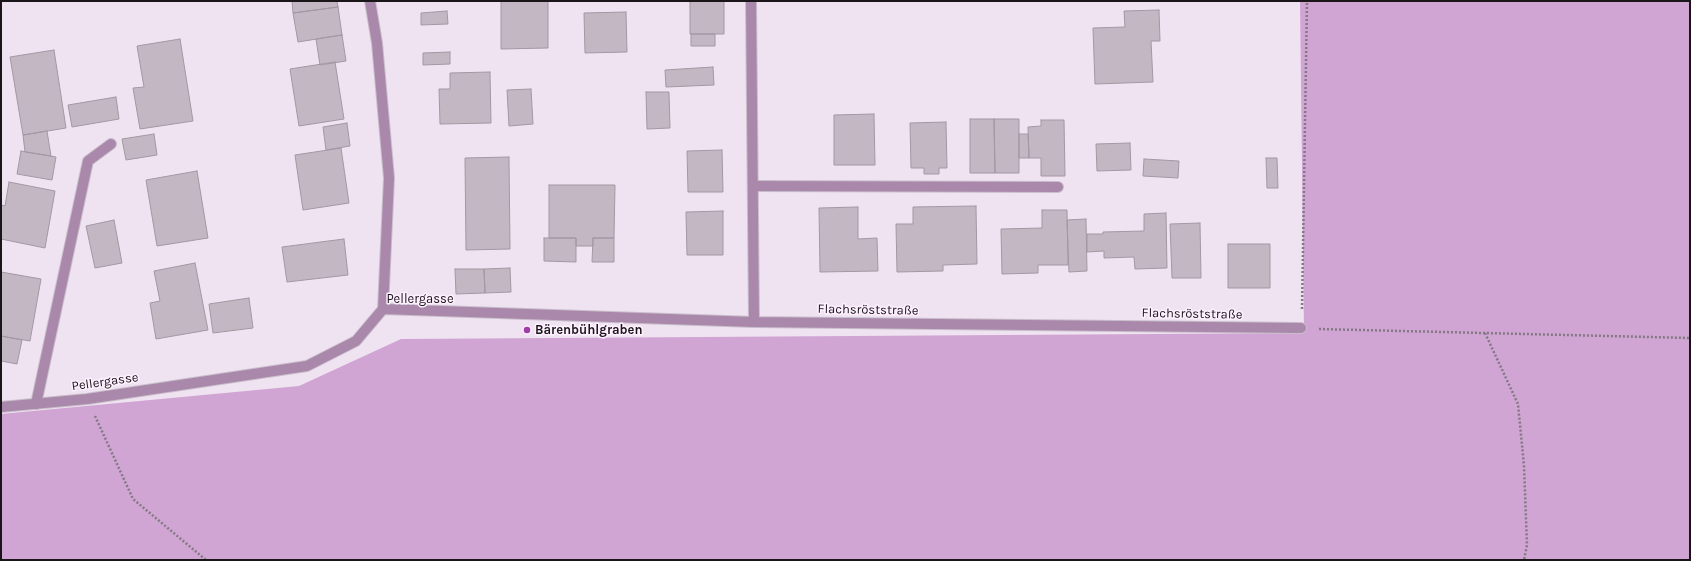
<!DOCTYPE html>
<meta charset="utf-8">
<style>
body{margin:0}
#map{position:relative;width:1691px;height:561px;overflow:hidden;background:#f0e3f1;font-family:Karla,sans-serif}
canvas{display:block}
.frame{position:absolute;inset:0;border:2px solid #191519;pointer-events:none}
</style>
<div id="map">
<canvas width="1691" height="561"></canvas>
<div class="frame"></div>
</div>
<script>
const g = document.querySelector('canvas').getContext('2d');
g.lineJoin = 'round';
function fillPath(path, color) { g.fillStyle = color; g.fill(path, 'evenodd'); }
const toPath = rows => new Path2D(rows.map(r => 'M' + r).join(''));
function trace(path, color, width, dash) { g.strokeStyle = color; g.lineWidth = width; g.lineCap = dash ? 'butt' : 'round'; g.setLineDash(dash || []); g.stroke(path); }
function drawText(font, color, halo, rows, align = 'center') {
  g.font = font + ' Karla,sans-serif'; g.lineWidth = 3; g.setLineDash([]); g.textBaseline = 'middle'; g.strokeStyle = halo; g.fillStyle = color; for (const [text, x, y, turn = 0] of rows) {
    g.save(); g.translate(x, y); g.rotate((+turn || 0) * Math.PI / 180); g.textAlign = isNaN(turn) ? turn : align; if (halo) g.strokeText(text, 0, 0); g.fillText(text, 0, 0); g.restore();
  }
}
const forest = toPath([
 [1300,1,1690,1,1690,560,1,560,1,414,299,386,401,339,1304,333]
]);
const building = toPath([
 [292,1,337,1,338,7,293,13,292,1],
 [501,1,548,1,548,48,501,49,501,1],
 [690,1,724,1,724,34,690,34,690,1],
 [338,7,342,35,298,42,293,13,338,7],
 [1159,10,1160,41,1151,41,1153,82,1095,84,1093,28,1125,27,1124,11,1159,10],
 [447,11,448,24,421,25,421,13,447,11],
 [626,12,627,52,585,53,584,13,626,12],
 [691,34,715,34,715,46,691,46,691,34],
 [342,35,346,61,320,65,316,39,342,35],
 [180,39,193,121,140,129,133,88,144,87,137,46,180,39],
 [54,50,66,128,23,135,10,57,54,50],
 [450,52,450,64,423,65,423,53,450,52],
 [335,62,344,119,299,126,290,69,335,62],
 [713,67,714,85,666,87,665,70,713,67],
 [490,72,491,123,440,124,439,89,450,89,450,73,490,72],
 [531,89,533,124,509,126,507,90,531,89],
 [646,92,669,92,670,128,647,129,646,92],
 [116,97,119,119,72,127,68,105,116,97],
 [874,114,875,165,834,165,834,115,874,114],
 [970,119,994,119,995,173,970,173,970,119],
 [994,119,1019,119,1019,173,995,173,994,119],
 [1041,120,1064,120,1065,176,1041,176,1041,158,1029,158,1028,127,1041,126,1041,120],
 [946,122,947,168,939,168,939,174,924,174,924,168,911,168,910,123,946,122],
 [347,123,350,146,326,150,323,127,347,123],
 [47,131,51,156,25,152,23,135,47,131],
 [154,134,157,155,126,160,122,139,154,134],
 [1019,134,1028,134,1029,158,1019,158,1019,134],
 [1130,143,1131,170,1097,171,1096,144,1130,143],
 [341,148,349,203,303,210,295,155,341,148],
 [722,150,723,192,688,192,687,151,722,150],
 [21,151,56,157,52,180,17,174,21,151],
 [509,157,510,249,466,250,465,158,509,157],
 [1266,158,1277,158,1278,188,1267,188,1266,158],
 [1144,159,1179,161,1178,178,1143,176,1144,159],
 [197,171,208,238,157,246,146,180,197,171],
 [9,182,55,191,45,248,1,239,1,205,5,206,9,182],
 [549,185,615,185,614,238,593,238,593,246,576,246,576,238,549,238,549,185],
 [976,206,977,264,943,265,943,271,897,272,896,224,913,224,913,207,976,206],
 [858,207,858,239,877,238,878,271,820,272,819,208,858,207],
 [1042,210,1067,210,1068,265,1038,265,1038,273,1002,274,1001,229,1042,228,1042,210],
 [723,211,723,255,687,255,686,212,723,211],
 [1166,213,1167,268,1135,269,1134,257,1104,258,1104,251,1087,252,1087,234,1103,234,1103,232,1144,231,1144,214,1166,213],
 [1086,219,1087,271,1069,272,1067,220,1086,219],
 [114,220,122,263,95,268,86,226,114,220],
 [1200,223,1201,278,1172,278,1170,224,1200,223],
 [544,238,576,238,576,262,544,261,544,238],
 [593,238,614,238,614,262,592,262,593,238],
 [344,239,348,275,287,282,282,247,344,239],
 [1228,244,1270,244,1270,288,1228,288,1228,244],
 [195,263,208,330,156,339,150,303,160,301,154,271,195,263],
 [510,268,511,292,485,293,484,269,510,268],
 [455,269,484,269,485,293,456,294,455,269],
 [1,272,41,279,30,341,1,336,1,272],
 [249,298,253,328,213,333,209,304,249,298],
 [1,336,22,340,17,364,1,361,1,336]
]);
const path = toPath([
 [1302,309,1307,1],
 [1319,329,1690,338],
 [1485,333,1518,404,1524,466,1527,545,1524,560],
 [95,416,133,499,206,560]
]);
const service = toPath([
 [753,186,1058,187],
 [36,404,88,161,111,144]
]);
const minor = toPath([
 [370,1,377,43,389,178,383,309],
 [751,1,754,322],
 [383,309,754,322,1301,328],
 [1,407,87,399,307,366,356,341,383,309]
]);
const markers = [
 [527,330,4,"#9e3ea6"]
];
const streetNames = [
 ["Pellergasse",420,299],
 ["Flachsröststraße",868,310,1],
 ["Flachsröststraße",1192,314,1],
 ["Pellergasse",105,382,-8]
];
const poiNames = [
 ["Bärenbühlgraben",535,330]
];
fillPath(forest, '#d0a5d3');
fillPath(building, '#c3b7c4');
trace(building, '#a397a3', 1);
trace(service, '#c9beca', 12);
trace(minor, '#c9beca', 12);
trace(path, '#827982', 2.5, [2, 2]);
trace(service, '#a988ab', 10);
trace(minor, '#a988ab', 10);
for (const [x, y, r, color] of markers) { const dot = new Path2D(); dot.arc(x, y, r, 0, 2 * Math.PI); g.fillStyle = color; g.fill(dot); trace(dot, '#fef0fe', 1.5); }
drawText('13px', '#191519', '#fef0fe', streetNames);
drawText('bold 13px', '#191519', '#fef0fe', poiNames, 'left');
</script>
